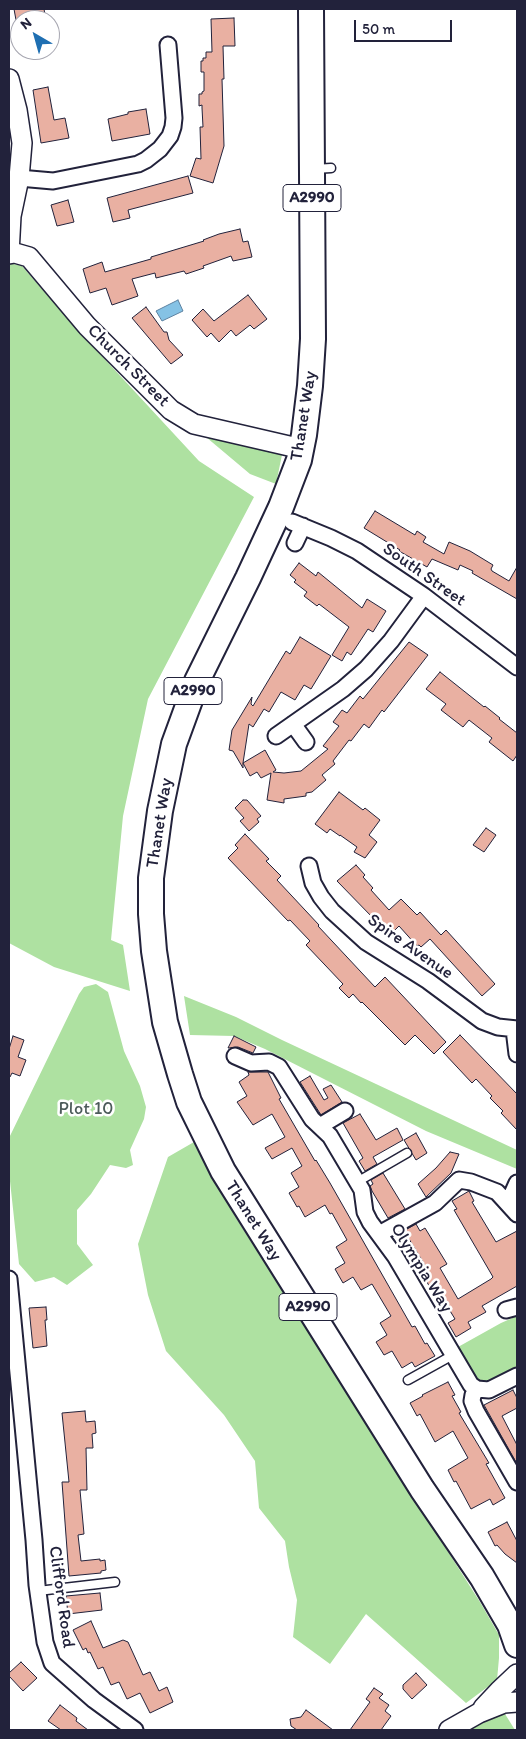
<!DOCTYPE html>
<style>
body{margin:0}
#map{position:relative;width:526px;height:1739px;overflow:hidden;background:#fff;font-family:Itim,sans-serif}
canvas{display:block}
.frame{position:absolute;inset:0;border:10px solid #22223b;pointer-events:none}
.north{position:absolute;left:10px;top:10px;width:50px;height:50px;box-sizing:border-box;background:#fff;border:1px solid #a7a7b1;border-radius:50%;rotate:322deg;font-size:14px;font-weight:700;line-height:20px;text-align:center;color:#22223b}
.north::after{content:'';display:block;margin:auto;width:18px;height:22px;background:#1f6fb2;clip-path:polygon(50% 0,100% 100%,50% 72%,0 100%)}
.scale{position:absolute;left:354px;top:20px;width:98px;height:22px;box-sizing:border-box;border:2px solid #22223b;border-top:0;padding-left:6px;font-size:15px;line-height:18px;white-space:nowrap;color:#22223b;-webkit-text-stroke:4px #fff;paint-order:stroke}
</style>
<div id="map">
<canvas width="526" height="1739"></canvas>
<div class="frame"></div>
<div class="north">N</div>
<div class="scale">50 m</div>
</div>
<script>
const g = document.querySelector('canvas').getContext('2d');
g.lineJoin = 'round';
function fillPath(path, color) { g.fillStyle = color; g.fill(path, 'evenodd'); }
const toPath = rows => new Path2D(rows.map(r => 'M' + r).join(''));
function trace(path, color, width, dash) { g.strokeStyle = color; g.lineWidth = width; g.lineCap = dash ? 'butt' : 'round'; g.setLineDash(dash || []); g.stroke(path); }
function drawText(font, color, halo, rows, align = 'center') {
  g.font = font + ' Itim,sans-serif'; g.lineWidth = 5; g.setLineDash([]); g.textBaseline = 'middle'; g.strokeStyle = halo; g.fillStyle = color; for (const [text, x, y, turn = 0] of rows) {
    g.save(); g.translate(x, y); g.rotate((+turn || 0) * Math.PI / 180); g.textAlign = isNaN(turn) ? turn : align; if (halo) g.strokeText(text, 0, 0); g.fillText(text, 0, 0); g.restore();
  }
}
const green = toPath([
 [9,263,22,266,75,327,199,461,254,497,148,699,123,816,111,940,123,945,130,991,54,967,9,943],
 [181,416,284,445,276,484,250,474],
 [96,984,108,992,124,1051,140,1086,146,1107,144,1119,130,1150,133,1165,126,1168,110,1165,91,1194,77,1210,77,1244,93,1265,67,1285,54,1277,35,1282,19,1264,9,1172,9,1138,79,994,84,987],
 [184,996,236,1017,282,1040,517,1150,517,1169,426,1131,265,1049,234,1036,190,1035],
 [194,1142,236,1218,480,1602,499,1635,499,1658,497,1680,466,1703,366,1614,330,1664,293,1637,297,1600,289,1567,285,1541,259,1508,255,1461,224,1415,166,1351,148,1295,138,1244,168,1157],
 [517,1316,517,1369,493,1383,482,1384,474,1379,467,1369,471,1367,458,1347,501,1323],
 [497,1711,505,1714,515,1730,458,1730]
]);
const water = toPath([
 [178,300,183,311,162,321,156,311,178,300]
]);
const building = toPath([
 [14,9,44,9,46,20,16,20,14,9],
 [234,18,235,46,223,46,224,79,222,79,224,146,213,183,190,176,196,158,201,159,200,127,203,127,202,108,202,105,199,106,199,94,202,94,202,92,204,91,204,72,201,72,201,61,203,61,203,58,206,58,206,52,212,52,211,19,234,18],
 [48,87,54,120,65,118,69,138,41,143,33,90,48,87],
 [146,109,150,134,112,141,108,119,128,114,128,112,146,109],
 [188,176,193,193,128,210,130,218,113,222,107,198,188,176],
 [68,200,74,222,57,226,51,205,68,200],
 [240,229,243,242,248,241,252,257,233,261,231,256,203,266,204,268,186,274,184,271,156,278,155,273,132,279,138,296,112,305,106,288,90,293,83,269,102,262,105,272,151,259,151,257,204,241,203,240,219,234,240,229],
 [248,295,267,319,254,329,250,325,236,336,231,330,219,342,211,333,207,337,192,320,203,309,214,321,248,295],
 [146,307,164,332,167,332,169,340,183,355,171,364,132,318,146,307],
 [375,511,415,535,417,531,426,537,423,542,444,554,449,542,470,551,493,565,491,569,492,571,509,581,517,567,517,599,472,573,473,571,460,565,458,570,432,559,427,567,399,551,400,550,364,528,375,511],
 [299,563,316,576,318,572,362,608,367,599,386,611,373,632,368,629,351,655,347,652,342,661,332,655,349,627,319,604,317,606,304,596,307,592,294,582,296,580,290,575,299,563],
 [300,637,331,656,311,689,304,685,295,700,281,692,269,712,264,709,253,727,249,724,243,763,265,750,276,770,273,772,284,773,301,771,328,749,323,746,339,726,333,722,342,710,347,713,360,696,363,699,409,642,428,655,384,712,382,710,369,728,364,724,351,741,349,740,333,761,335,764,322,775,326,780,312,792,306,793,306,796,284,799,284,803,267,800,271,773,261,778,257,772,250,776,243,763,243,768,233,751,229,750,232,730,252,697,251,704,253,706,286,651,290,654,300,637],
 [440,672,484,707,485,706,500,718,499,719,517,733,517,755,513,761,489,742,492,738,469,720,463,727,441,710,446,704,426,689,440,672],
 [339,792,363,810,365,808,380,820,369,835,377,842,365,858,354,852,357,847,340,835,340,836,330,829,327,833,315,824,339,792],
 [243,800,247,800,261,816,257,819,259,822,249,831,240,821,244,818,235,808,243,800],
 [486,828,496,835,484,852,473,845,486,828],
 [245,834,269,859,266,861,281,876,277,880,319,925,318,926,375,987,385,977,446,1042,434,1054,415,1035,405,1045,362,1002,361,1003,353,994,349,998,339,988,343,984,306,945,310,941,290,920,288,921,228,858,238,848,235,845,245,834],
 [356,865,365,875,363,877,373,888,371,890,389,910,401,899,417,915,420,912,441,935,446,930,495,984,482,996,430,939,421,947,419,945,417,946,399,926,391,934,376,918,374,919,337,881,356,865],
 [460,1035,517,1094,517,1130,501,1113,503,1111,490,1098,492,1096,476,1079,472,1083,443,1052,460,1035],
 [13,1036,24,1040,18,1057,26,1060,20,1076,12,1073,10,1077,9,1077,9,1049,13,1036],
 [234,1036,256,1047,253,1053,238,1047,228,1048,234,1036],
 [248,1072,268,1072,281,1098,279,1099,315,1161,316,1160,330,1183,412,1327,415,1326,425,1344,427,1343,435,1356,415,1367,412,1362,402,1368,392,1351,384,1355,376,1342,387,1335,380,1323,391,1316,372,1284,361,1290,353,1277,343,1283,335,1269,345,1263,336,1247,347,1240,332,1213,330,1214,325,1205,305,1217,299,1206,297,1207,289,1193,299,1187,291,1173,302,1166,292,1148,272,1159,265,1148,285,1137,272,1114,253,1125,237,1102,247,1096,239,1082,249,1075,248,1072],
 [310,1076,324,1100,328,1098,323,1089,331,1085,342,1102,321,1115,300,1082,310,1076],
 [360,1114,376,1140,397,1128,403,1140,373,1157,377,1164,365,1171,359,1161,363,1158,343,1123,360,1114],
 [416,1133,427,1153,416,1160,404,1140,416,1133],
 [450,1152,459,1154,451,1173,426,1197,418,1184,436,1168,450,1152],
 [383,1173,405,1209,388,1218,372,1191,370,1186,373,1184,371,1180,383,1173],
 [469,1191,474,1201,472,1202,496,1242,517,1231,517,1286,482,1306,486,1312,468,1322,471,1328,456,1337,448,1323,455,1319,436,1288,432,1291,423,1275,429,1272,409,1239,403,1242,398,1234,416,1224,420,1231,425,1228,447,1264,440,1268,458,1299,491,1279,493,1277,454,1210,457,1209,452,1201,469,1191],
 [46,1307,47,1320,45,1320,47,1346,33,1348,29,1308,46,1307],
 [448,1382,455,1395,452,1396,461,1412,459,1413,489,1463,486,1464,505,1498,493,1505,490,1499,471,1509,456,1481,454,1482,448,1470,468,1458,453,1431,435,1442,420,1414,417,1416,410,1403,423,1396,422,1395,448,1382],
 [513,1390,517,1398,517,1408,502,1416,517,1445,517,1464,484,1405,513,1390],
 [85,1411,86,1422,95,1421,96,1433,92,1434,93,1448,86,1448,87,1490,80,1490,84,1534,78,1535,81,1561,100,1559,100,1561,105,1560,106,1570,101,1571,101,1573,69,1576,62,1482,69,1482,62,1413,85,1411],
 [507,1522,517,1541,517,1563,505,1554,497,1545,495,1546,488,1532,507,1522],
 [100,1593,102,1610,68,1614,66,1596,100,1593],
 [91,1621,103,1648,123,1640,128,1642,143,1675,150,1672,159,1691,167,1687,173,1702,150,1713,140,1693,127,1699,119,1682,111,1685,103,1667,98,1669,90,1652,88,1653,86,1648,83,1650,73,1630,91,1621],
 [21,1662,37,1678,23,1691,9,1676,9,1673,21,1662],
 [416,1673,427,1685,412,1699,403,1689,403,1685,416,1673],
 [374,1688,383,1694,379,1698,389,1705,385,1711,391,1716,381,1730,350,1730,370,1702,366,1699,374,1688],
 [60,1705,77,1718,76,1721,88,1730,61,1730,48,1721,60,1705],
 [306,1710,333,1730,297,1730,291,1726,290,1719,301,1717,306,1710]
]);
const service = toPath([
 [314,169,331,168],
 [357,1182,407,1153],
 [408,1380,453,1355],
 [38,1591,115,1582]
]);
const minor = toPath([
 [19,178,53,181,138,164,146,160,160,149,170,136,173,127,174,118,168,45],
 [292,522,331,538,357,551,424,596,517,667],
 [295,543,303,526],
 [293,724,306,742],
 [276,736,343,689,366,669,391,641,424,596],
 [309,866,313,883,321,897,332,911,366,942,428,981,482,1021,498,1027,517,1029],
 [514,1029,517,1054],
 [235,1056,251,1063,269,1062,279,1067,312,1119,330,1136,362,1190,365,1212,370,1222,395,1256,471,1385,477,1389,489,1390,517,1376],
 [320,1126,345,1111],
 [508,1203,517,1183],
 [379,1234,435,1203,459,1180,471,1182,497,1192,517,1214],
 [9,1279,34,1540,37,1585,45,1642,52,1663,94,1700,135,1730],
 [506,1310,517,1307],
 [477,1389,473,1395,472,1401,476,1411,517,1482]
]);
const tertiary = toPath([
 [9,79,17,110,22,143,19,178,11,216,9,254],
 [9,254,15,253,29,257,87,326,171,410,194,424,302,449],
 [483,1708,499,1691,517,1674],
 [449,1730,479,1713,504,1703,517,1702]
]);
const primary = toPath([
 [311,9,313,339,310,386,304,435,299,460,281,507,248,578,197,681,174,744,160,811,151,878,151,914,154,951,165,1022,180,1074,189,1102,223,1171,422,1489,482,1577,510,1625,517,1645]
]);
const shields = [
 [312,198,58],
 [193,691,58],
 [308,1307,58]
];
const shieldNames = [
 ["A2990",312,198],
 ["A2990",193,691],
 ["A2990",308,1307]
];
const streetNames = [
 ["Church Street",128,366,45],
 ["Thanet Way",304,416,-81],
 ["South Street",424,575,35],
 ["Thanet Way",160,823,-81],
 ["Spire Avenue",410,947,35],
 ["Thanet Way",253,1221,58],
 ["Olympia Way",421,1268,58],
 ["Clifford Road",61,1597,82]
];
const parkNames = [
 ["Plot 10",86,1109]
];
fillPath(green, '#aee1a1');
fillPath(water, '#85c2e5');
trace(water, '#5d82a1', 1);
fillPath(building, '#e9b0a2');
trace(building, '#22223b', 1);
trace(service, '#22223b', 11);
trace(minor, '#22223b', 19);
trace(tertiary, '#22223b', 22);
trace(primary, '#22223b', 28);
trace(service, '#fff', 8);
trace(minor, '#fff', 15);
trace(tertiary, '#fff', 19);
trace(primary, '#fff', 24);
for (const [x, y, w] of shields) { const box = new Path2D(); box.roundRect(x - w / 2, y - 13.5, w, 27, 4); g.fillStyle = '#fff'; g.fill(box); trace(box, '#22223b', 1); }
drawText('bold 16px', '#22223b', null, shieldNames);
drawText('18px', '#22223b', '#fff', streetNames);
drawText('18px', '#4c5b5a', '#fff', parkNames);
</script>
